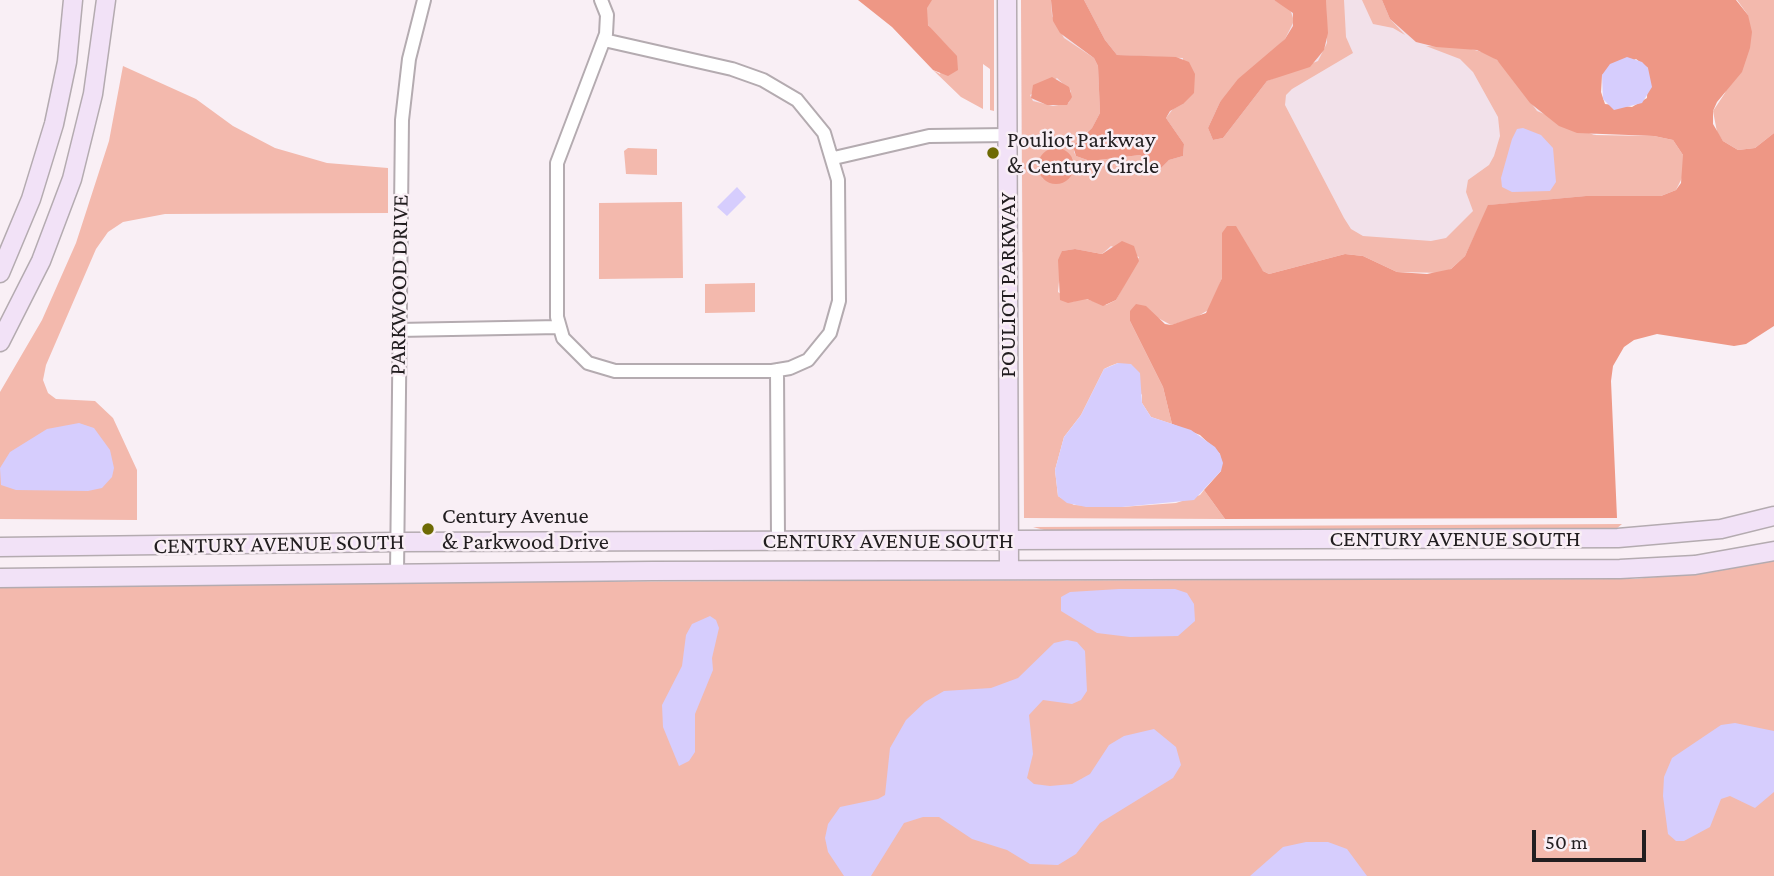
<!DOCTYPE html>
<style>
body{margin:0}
#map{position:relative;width:1774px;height:876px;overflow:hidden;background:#f9eff5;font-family:"Crimson Pro",serif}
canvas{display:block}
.scale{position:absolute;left:1532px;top:830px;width:114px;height:32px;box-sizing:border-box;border:4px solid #221e20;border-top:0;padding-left:9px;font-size:21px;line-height:24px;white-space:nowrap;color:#221e20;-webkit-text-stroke:5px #f9eff5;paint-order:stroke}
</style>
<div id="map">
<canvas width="1774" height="876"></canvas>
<div class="scale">50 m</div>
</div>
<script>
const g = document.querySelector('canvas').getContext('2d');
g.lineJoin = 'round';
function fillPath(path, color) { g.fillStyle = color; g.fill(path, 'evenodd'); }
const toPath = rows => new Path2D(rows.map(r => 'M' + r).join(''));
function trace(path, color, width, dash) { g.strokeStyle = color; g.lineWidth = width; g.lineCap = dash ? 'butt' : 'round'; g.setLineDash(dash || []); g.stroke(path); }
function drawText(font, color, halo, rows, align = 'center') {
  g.font = font + ' "Crimson Pro",serif'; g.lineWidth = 5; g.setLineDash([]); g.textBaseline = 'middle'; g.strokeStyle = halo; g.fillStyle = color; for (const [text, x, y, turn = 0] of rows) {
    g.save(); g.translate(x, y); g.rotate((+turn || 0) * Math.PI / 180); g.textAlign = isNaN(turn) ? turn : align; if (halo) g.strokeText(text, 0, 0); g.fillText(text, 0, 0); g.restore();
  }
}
const built = toPath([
 [1021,0,1596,0,1595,252,1022,252]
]);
const green = toPath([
 [896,0,994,0,994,111,990,110,990,69,983,64,983,109,961,97,933,70,940,74,950,49,934,34,927,23],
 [1021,0,1051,0,1052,16,1064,38,1094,58,1098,66,1100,113,1092,128,1077,140,1074,152,1076,156,1090,161,1140,155,1147,159,1156,173,1169,160,1183,156,1184,144,1166,118,1173,109,1183,104,1183,58,1117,55,1105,40,1084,0,1274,0,1290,9,1294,21,1285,39,1220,102,1208,128,1213,140,1223,138,1267,81,1318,61,1327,43,1326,0,1344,0,1346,37,1353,53,1292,89,1286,95,1285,105,1344,218,1351,229,1363,236,1431,241,1446,238,1473,211,1466,192,1468,180,1489,165,1494,156,1500,136,1498,117,1473,72,1460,59,1426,46,1464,47,1489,54,1503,65,1537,111,1594,135,1654,136,1673,140,1683,155,1684,174,1676,190,1661,196,1586,196,1489,205,1465,256,1451,269,1442,273,1397,272,1363,256,1345,254,1269,274,1263,271,1222,233,1222,278,1210,309,1195,318,1171,325,1158,318,1130,321,1163,387,1172,424,1151,417,1142,403,1142,395,1118,363,1110,366,1104,369,1081,415,1064,437,1055,470,1058,496,1074,505,1122,507,1176,503,1200,495,1204,490,1225,519,1024,518],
 [1057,78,1071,91,1069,103,1053,106,1033,101,1030,95],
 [1064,151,1073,159,1075,172,1065,181,1043,179,1038,168],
 [1111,246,1139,257,1116,300,1106,305,1083,298,1072,302,1058,292,1062,251,1075,249,1102,254],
 [1362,0,1382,0,1390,19,1405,35,1393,28,1373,24],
 [1737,0,1774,0,1774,133,1755,148,1738,150,1723,141,1717,132,1713,111,1725,93,1748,15],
 [123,66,196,99,233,126,275,148,327,163,388,168,388,213,165,214,123,222,108,232,96,249,46,365,43,380,48,393,56,399,95,401,113,418,137,470,137,520,0,519,0,392,42,320,76,243,109,141],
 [628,148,657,149,657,175,626,174,624,151],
 [682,202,683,278,599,279,599,203],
 [755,283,755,312,705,313,705,284],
 [1622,524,1616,529,1595,529,1044,530,1033,527],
 [1774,560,1774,876,0,876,0,588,441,582,1633,579,1713,572]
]);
const forest = toPath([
 [858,0,932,0,927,8,928,25,957,56,958,70,948,76,933,70,892,27],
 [1051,0,1084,0,1105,40,1117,55,1176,57,1189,62,1195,74,1194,93,1183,104,1170,111,1166,118,1184,144,1183,156,1169,160,1156,173,1147,159,1140,155,1090,161,1076,156,1073,146,1092,128,1100,113,1098,66,1094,58,1060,33,1053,21],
 [1274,0,1326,0,1328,33,1324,50,1310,67,1267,81,1223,138,1213,140,1208,128,1220,102,1238,79,1285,39,1293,26,1293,13],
 [1382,0,1736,0,1748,15,1752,32,1750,48,1742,72,1717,102,1713,111,1713,124,1723,141,1738,150,1755,148,1774,133,1774,326,1746,344,1734,346,1657,334,1634,340,1624,347,1613,366,1611,381,1617,518,1225,519,1204,490,1221,471,1220,454,1200,435,1172,424,1163,387,1130,321,1130,311,1136,304,1146,306,1165,324,1171,325,1206,313,1222,278,1222,233,1227,226,1236,226,1263,271,1269,274,1345,254,1363,256,1397,272,1427,274,1451,269,1465,256,1488,205,1586,196,1661,196,1676,190,1681,183,1683,155,1673,140,1654,136,1577,133,1559,126,1530,103,1497,60,1477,50,1436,47,1416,42,1390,19],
 [1636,59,1648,68,1647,98,1632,107,1605,104,1601,92,1602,75],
 [1052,77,1069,87,1072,97,1067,105,1047,105,1031,98,1033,85],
 '1038 166a18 18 0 1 1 36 0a18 18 0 1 1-36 0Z',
 [1122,241,1134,246,1139,261,1116,300,1103,306,1087,299,1068,303,1060,300,1058,260,1062,251,1075,249,1102,254]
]);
const water = toPath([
 [1627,57,1642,62,1648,68,1652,87,1642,103,1614,110,1603,99,1602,75,1610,64],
 [1523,128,1541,135,1553,148,1556,182,1550,191,1512,192,1502,187,1501,178,1512,139,1517,129],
 [737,187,746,197,727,216,717,207],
 [1118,363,1131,364,1140,373,1142,403,1151,417,1191,430,1215,447,1220,454,1223,463,1221,471,1194,500,1122,507,1086,507,1067,503,1058,496,1055,470,1064,437,1081,415,1104,369],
 [79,423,94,428,110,450,114,468,112,477,102,488,88,491,16,490,1,485,0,468,10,452,47,429],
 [1119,589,1175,589,1187,593,1194,604,1195,621,1178,636,1130,637,1097,633,1061,611,1061,597,1070,592],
 [710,616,716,620,719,628,712,658,713,670,695,714,695,752,689,761,679,766,663,727,662,705,682,666,686,635,692,624],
 [1067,640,1077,642,1085,651,1087,691,1081,700,1072,704,1043,700,1029,715,1033,754,1027,778,1034,784,1050,786,1072,784,1090,774,1109,745,1124,736,1154,729,1176,747,1181,765,1173,778,1100,823,1076,854,1058,865,1030,864,1007,850,972,839,939,817,923,817,904,823,871,876,844,876,828,852,825,838,828,824,840,807,878,799,885,795,890,748,906,720,925,702,944,691,991,688,1018,678,1054,643],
 [1735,723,1774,731,1774,792,1755,808,1730,796,1721,799,1710,827,1684,841,1676,841,1668,834,1663,796,1664,777,1672,758,1721,725],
 [1306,842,1328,842,1347,849,1367,876,1250,876,1283,847]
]);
const street = toPath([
 [601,0,607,15,606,34,557,163,557,317,563,338,588,363,615,371,772,371,790,368,808,360,830,333,839,301,838,180,824,133,797,100,763,80,732,69,604,40],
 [834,158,929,136,1008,135],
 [398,330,559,327],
 [777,370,778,540],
 [397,573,402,120,409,59,424,0]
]);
const secondary = toPath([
 [1007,0,1009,570],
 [0,273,31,199,54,124,67,62,73,0],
 [0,342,41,261,72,179,93,94,106,0],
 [0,547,397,542,1618,538,1721,529,1774,516],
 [0,578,652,571,1620,569,1695,565,1774,551]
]);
const markers = [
 [993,153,7,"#6e6a04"],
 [428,529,7,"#6e6a04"]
];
const poiNames = [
 ["Pouliot Parkway",1007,140],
 ["& Century Circle",1007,166],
 ["Century Avenue",442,516],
 ["& Parkwood Drive",442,542]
];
const streetNames = [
 ["PARKWOOD DRIVE",399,285,-89],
 ["POULIOT PARKWAY",1008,285,-90],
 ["CENTURY AVENUE SOUTH",1455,539],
 ["CENTURY AVENUE SOUTH",888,541],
 ["CENTURY AVENUE SOUTH",279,544,-1]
];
fillPath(built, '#f2e1ea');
fillPath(green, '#f3b9ad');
fillPath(forest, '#ee9785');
fillPath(water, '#d6cdfd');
trace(street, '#b4abb0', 16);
trace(secondary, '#b4abb0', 21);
trace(street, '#fff', 12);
trace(secondary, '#f2e2f7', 18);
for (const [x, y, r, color] of markers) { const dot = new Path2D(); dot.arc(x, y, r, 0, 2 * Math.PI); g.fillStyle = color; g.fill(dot); trace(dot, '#f9eff5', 2.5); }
drawText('23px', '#221e20', '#f9eff5', poiNames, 'left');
drawText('23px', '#221e20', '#f9eff5', streetNames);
</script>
